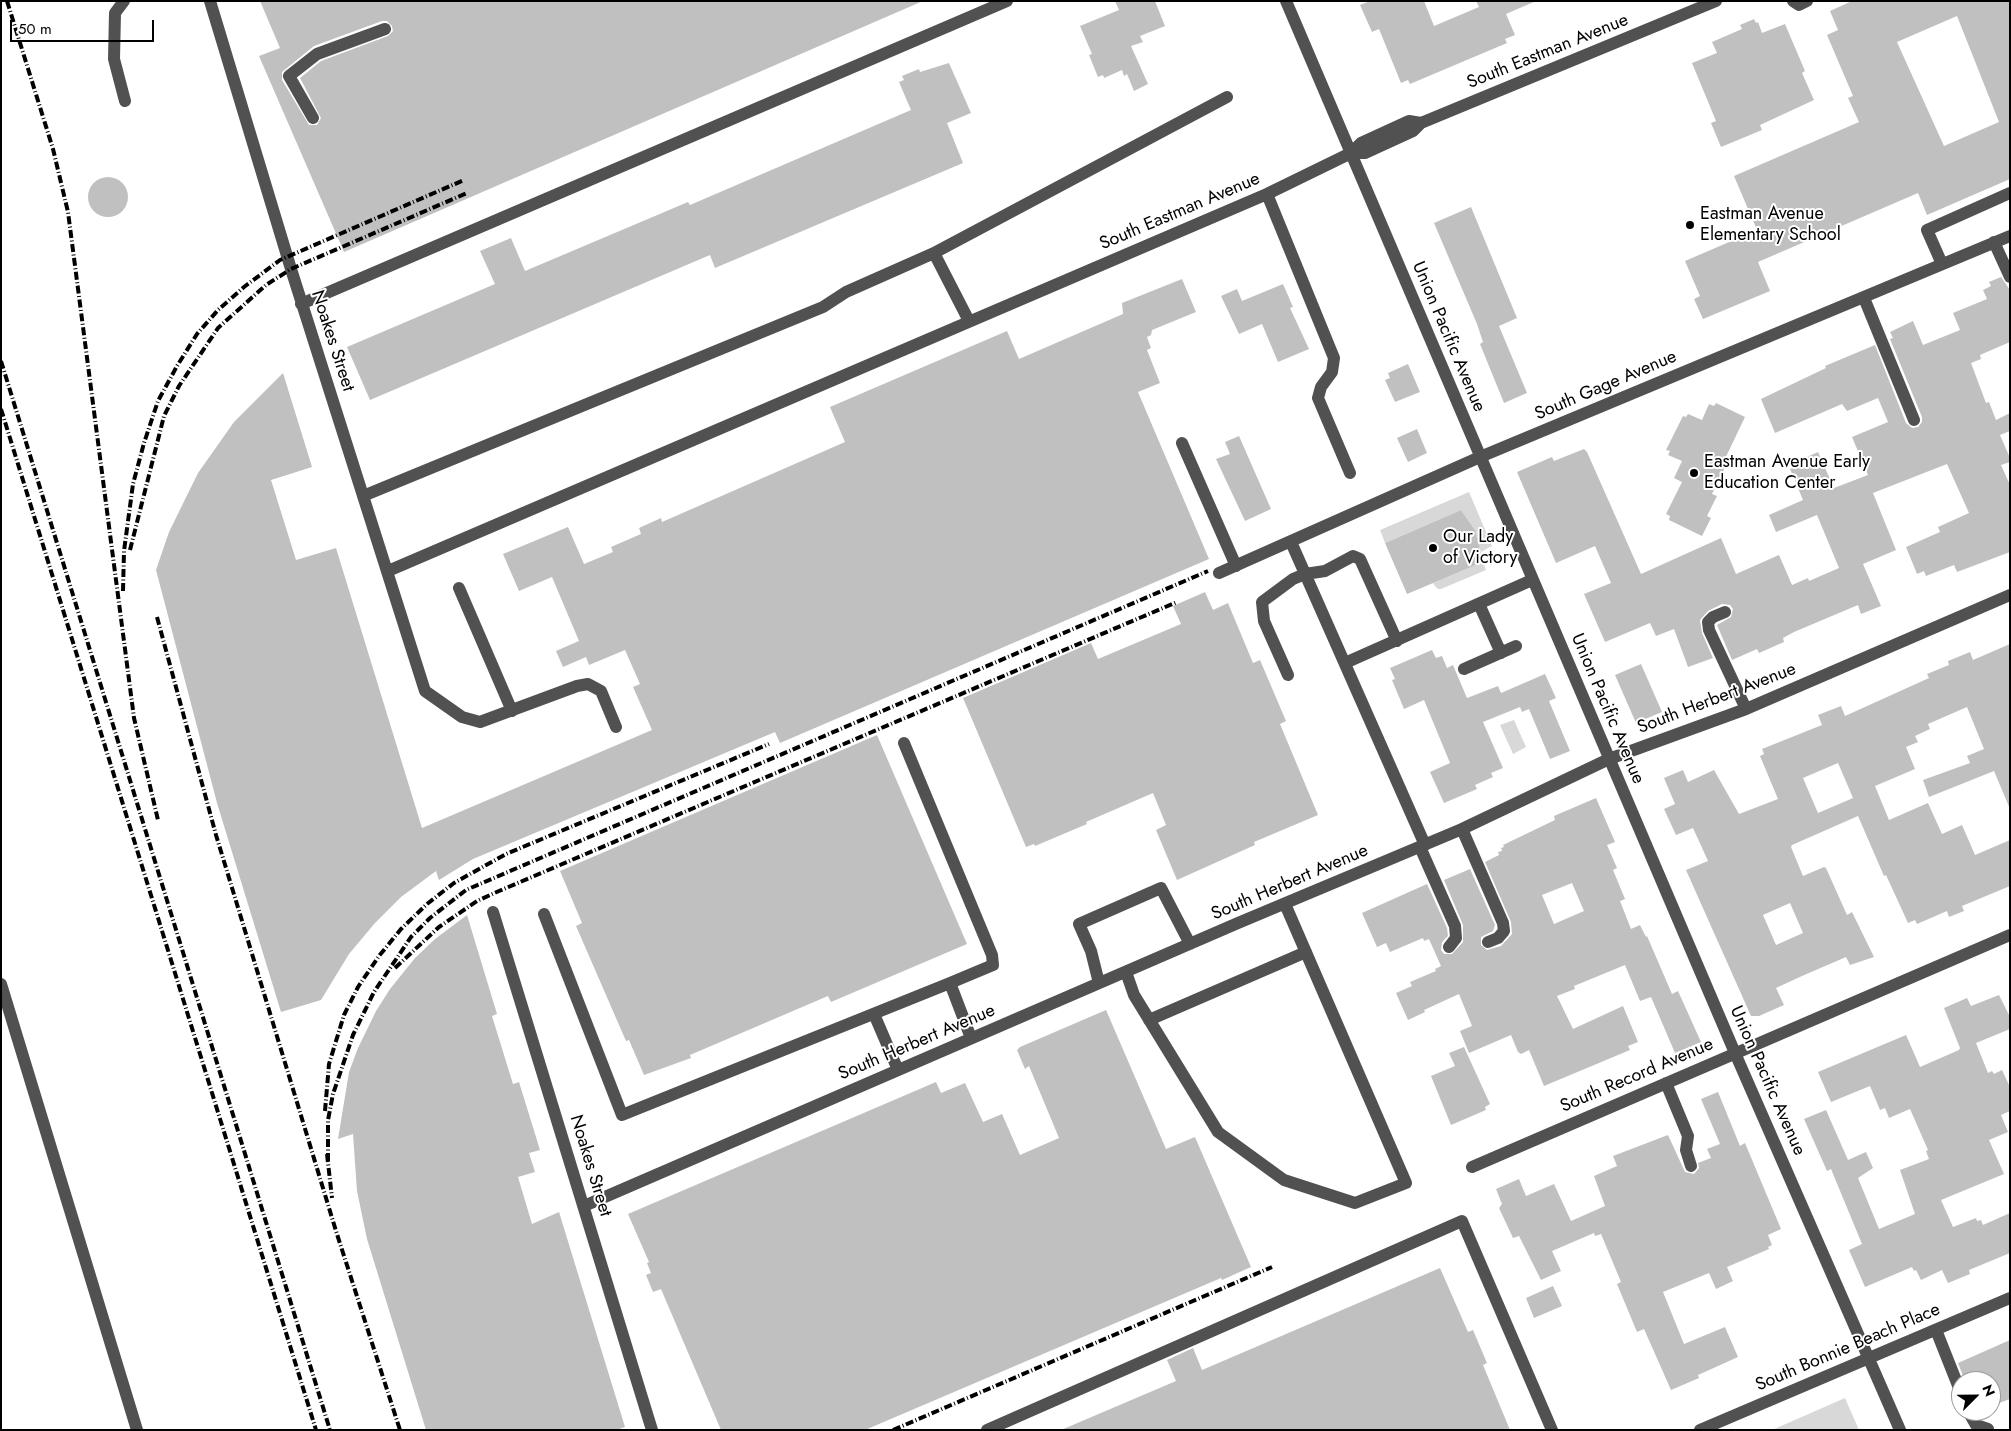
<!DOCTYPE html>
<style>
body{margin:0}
#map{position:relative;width:2011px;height:1431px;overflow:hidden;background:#fff;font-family:Jost,sans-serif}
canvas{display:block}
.frame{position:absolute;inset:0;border:2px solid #000;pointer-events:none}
.north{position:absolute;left:1951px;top:1371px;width:50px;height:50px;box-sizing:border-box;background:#fff;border:1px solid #999;border-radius:50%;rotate:67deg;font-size:14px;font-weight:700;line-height:20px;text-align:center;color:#000}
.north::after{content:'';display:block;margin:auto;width:18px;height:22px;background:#000;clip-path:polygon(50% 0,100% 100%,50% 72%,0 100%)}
.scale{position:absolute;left:10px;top:20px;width:144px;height:22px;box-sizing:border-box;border:2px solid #000;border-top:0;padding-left:6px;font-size:15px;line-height:18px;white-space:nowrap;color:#000;-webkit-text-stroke:4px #fff;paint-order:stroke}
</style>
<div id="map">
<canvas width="2011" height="1431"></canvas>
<div class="frame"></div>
<div class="north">N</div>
<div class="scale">50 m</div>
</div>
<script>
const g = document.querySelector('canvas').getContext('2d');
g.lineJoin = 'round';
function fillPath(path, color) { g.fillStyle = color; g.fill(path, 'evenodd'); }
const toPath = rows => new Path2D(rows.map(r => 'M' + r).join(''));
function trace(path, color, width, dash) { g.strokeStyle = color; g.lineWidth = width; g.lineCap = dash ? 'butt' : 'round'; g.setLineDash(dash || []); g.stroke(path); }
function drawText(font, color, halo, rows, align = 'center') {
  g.font = font + ' Jost,sans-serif'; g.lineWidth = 4; g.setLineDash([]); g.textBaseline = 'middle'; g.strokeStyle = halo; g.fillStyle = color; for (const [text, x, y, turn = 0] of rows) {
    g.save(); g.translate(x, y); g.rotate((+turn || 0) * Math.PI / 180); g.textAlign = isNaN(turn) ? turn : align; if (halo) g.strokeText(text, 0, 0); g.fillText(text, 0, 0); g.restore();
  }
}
const green = toPath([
 [1469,492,1492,546,1479,553,1475,530,1461,510,1385,543,1380,530],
 [1483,562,1486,570,1441,589,1438,589,1435,586,1433,583],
 [1514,720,1526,747,1513,754,1500,725],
 [1845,1398,1859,1430,1772,1430]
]);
const building = toPath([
 [260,1,923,1,344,252,259,56,280,48],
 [382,21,387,21,392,26,393,31,388,36,321,61,300,78,321,118,317,125,309,125,282,80,282,72,314,46],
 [1115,1,1155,1,1165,26,1140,36,1143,42,1131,46,1148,84,1134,91,1127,74,1124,76,1122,70,1104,78,1103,75,1098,77,1089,55,1092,54,1080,26,1119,10],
 [1370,1,1424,1,1434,26,1479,7,1476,1,1536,1,1506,14,1515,35,1505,39,1507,43,1410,84,1408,80,1401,83,1379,29,1372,32,1360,5],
 [1852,1,2010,1,2010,179,1927,215,1918,193,1758,262,1770,291,1703,319,1694,299,1700,296,1685,261,1757,230,1734,176,1859,122,1848,98,1853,96,1827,35,1838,30,1830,11],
 [1957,16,1999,122,1944,146,1897,42],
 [1754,19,1756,23,1758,22,1762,33,1785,24,1805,71,1802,73,1814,100,1760,125,1762,130,1721,147,1711,123,1716,121,1692,63,1717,53,1712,42,1742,29,1740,25],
 [949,63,971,113,947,123,963,163,715,268,710,255,370,400,347,347,495,284,480,251,511,238,525,271,688,202,690,205,911,110,899,82,904,80,902,76,919,69,920,72],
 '88 197a20 20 0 1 1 40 0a20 20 0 1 1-40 0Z',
 [1471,207,1517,318,1499,326,1527,393,1504,403,1480,344,1483,342,1477,324,1434,223],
 [2001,277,2010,290,2010,342,1980,355,1981,359,1971,363,1986,403,1989,402,1996,420,2010,413,2010,431,2000,435,2010,458,2010,462,2001,465,2010,485,2010,552,1957,572,1954,565,1926,576,1924,571,1917,574,1906,547,1940,532,1938,527,1969,513,1947,464,1873,493,1896,550,1863,564,1881,606,1861,614,1858,605,1794,632,1783,638,1784,642,1759,653,1757,649,1732,660,1717,625,1731,617,1733,609,1730,605,1722,604,1708,611,1700,620,1702,633,1713,658,1688,667,1674,629,1656,636,1650,623,1605,642,1584,594,1611,583,1595,546,1556,563,1517,472,1552,457,1554,461,1584,449,1587,452,1641,574,1721,538,1736,574,1779,555,1792,585,1808,578,1809,581,1839,568,1817,515,1776,532,1769,515,1803,500,1790,469,1795,467,1794,463,1818,452,1834,488,1868,475,1852,437,1888,422,1878,398,1847,411,1842,404,1775,433,1761,399,1826,368,1825,366,1875,345,1906,423,1912,428,1918,427,1922,422,1922,417,1890,339,1893,338,1890,332,1913,321,1923,345,1960,330,1953,313,1987,299,1983,290,1991,286,1989,282],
 [1182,279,1196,312,1152,330,1151,335,1147,337,1151,348,1147,350,1160,383,1138,392,1209,559,780,743,775,732,473,859,439,880,436,871,401,897,375,923,349,954,321,1000,281,1012,217,803,156,570,169,532,198,473,234,422,283,373,312,467,271,480,296,560,336,548,422,828,652,730,633,687,640,684,625,650,589,665,586,657,563,667,556,651,579,641,552,577,519,591,503,554,568,527,584,564,613,552,611,547,641,534,639,528,661,518,662,522,845,442,830,407,1007,331,1019,359,1123,314,1122,303],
 [1283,284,1293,307,1290,308,1309,349,1278,362,1262,324,1239,334,1221,296,1237,289,1242,301],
 [1408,364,1420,392,1395,402,1385,380,1390,378,1388,373],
 [1716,403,1745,417,1723,463,1726,465,1712,494,1717,496,1707,516,1711,518,1702,536,1669,520,1670,516,1666,514,1682,482,1674,478,1682,461,1668,455,1670,451,1666,450,1683,416,1686,417,1688,414,1702,420,1709,404,1714,406],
 [1417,429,1427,453,1408,462,1397,438],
 [1239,436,1271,509,1245,521,1216,459,1230,454,1225,442],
 [1461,510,1475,530,1483,562,1407,594,1385,543],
 [1205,592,1213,610,1228,603,1253,663,1260,660,1286,721,1280,724,1318,815,1254,842,1255,845,1177,880,1156,830,1166,825,1153,793,1086,822,1087,824,1035,846,1034,844,1026,847,963,698,1091,643,1098,659,1181,624,1173,606],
 [2010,644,2010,809,1994,771,1929,797,1923,780,1970,763,1967,756,1984,749,1967,707,1928,724,1930,729,1915,736,1918,742,1906,747,1915,769,1875,786,1889,820,1928,803,1942,834,1962,825,1975,855,2010,840,2010,886,1962,906,1964,911,1949,917,1947,911,1917,924,1915,920,1908,923,1886,875,1884,876,1858,816,1792,845,1791,847,1803,876,1824,867,1826,868,1847,915,1852,912,1874,957,1850,965,1846,957,1802,976,1776,988,1784,1005,1759,1016,1751,1016,1686,870,1708,861,1693,828,1676,835,1664,809,1675,804,1664,778,1683,770,1688,782,1714,770,1739,814,1778,799,1760,756,1764,754,1762,749,1822,725,1818,715,1841,706,1845,716,1929,678,1927,674,1949,665,1948,661,1970,652,1973,660],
 [1838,763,1853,798,1818,813,1803,778],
 [1790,903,1803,933,1776,945,1763,915],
 [1432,650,1436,658,1442,656,1447,668,1453,665,1467,698,1498,686,1501,693,1545,674,1556,698,1549,701,1570,751,1550,759,1529,709,1522,712,1520,707,1483,722,1503,768,1491,773,1493,777,1475,785,1477,789,1444,803,1430,772,1450,763,1424,700,1404,709,1392,680,1395,679,1390,668],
 [1641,664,1662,712,1636,723,1615,675],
 [877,735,967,944,831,1002,828,996,690,1055,691,1058,644,1075,629,1040,626,1041,576,926,582,923,560,871],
 [1596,798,1615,842,1607,845,1617,868,1613,870,1625,899,1620,901,1631,929,1640,925,1646,937,1647,936,1672,994,1678,991,1701,1042,1675,1053,1651,997,1640,1001,1625,965,1574,986,1575,989,1557,996,1573,1029,1623,1006,1638,1042,1628,1046,1630,1050,1544,1086,1529,1050,1521,1054,1518,1052,1511,1035,1469,1053,1460,1031,1472,1026,1459,994,1424,1010,1425,1012,1408,1020,1396,993,1412,986,1410,982,1436,971,1435,969,1441,966,1429,939,1424,941,1423,938,1390,952,1386,943,1377,947,1362,913,1427,884,1447,928,1448,936,1442,942,1441,950,1444,954,1452,954,1463,942,1463,925,1444,880,1470,869,1495,925,1493,931,1481,937,1481,945,1487,950,1501,946,1512,934,1511,922,1485,862,1499,855,1498,852,1502,851,1501,848,1504,847,1503,845,1555,820,1554,816],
 [1572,883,1584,911,1554,924,1542,895],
 [467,915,497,1014,492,1016,513,1084,519,1082,540,1150,529,1153,535,1172,518,1177,532,1224,559,1212,625,1427,616,1430,426,1430,367,1239,357,1191,353,1134,338,1139,349,1072,358,1048,376,1011,390,989,415,958,435,939],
 [1999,995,2010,1017,2010,1029,1976,1043,1988,1073,1992,1071,1994,1074,2002,1070,2010,1087,2010,1111,2001,1115,2008,1132,1989,1140,2004,1174,1941,1200,1953,1227,1976,1218,1977,1221,1981,1220,1983,1225,2010,1213,2010,1253,1969,1270,1970,1274,1948,1283,1942,1270,1921,1280,1916,1270,1914,1271,1912,1267,1865,1287,1849,1250,1862,1244,1831,1169,1827,1171,1804,1119,1826,1110,1848,1160,1866,1152,1873,1168,1858,1178,1879,1229,1915,1214,1900,1170,1929,1159,1926,1151,1928,1150,1910,1109,1889,1118,1885,1108,1880,1110,1870,1086,1831,1102,1818,1072,1906,1035,1920,1067,1959,1050,1960,1048,1944,1008,1967,998,1971,1006],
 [1106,1010,1166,1149,1195,1137,1251,1267,1222,1280,1221,1278,865,1430,721,1430,661,1289,653,1292,646,1275,651,1273,647,1263,649,1262,628,1214,936,1082,941,1093,965,1083,983,1122,1002,1114,1020,1155,1059,1138,1029,1066,1025,1069,1017,1050,1020,1047],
 [1464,1047,1490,1104,1485,1107,1486,1110,1451,1125,1431,1076,1455,1066,1449,1053],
 [1718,1092,1740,1146,1745,1143,1781,1229,1768,1235,1772,1245,1768,1247,1769,1249,1727,1267,1733,1281,1716,1289,1709,1273,1663,1292,1684,1344,1725,1327,1738,1357,1698,1375,1699,1378,1671,1390,1644,1329,1637,1332,1617,1284,1621,1282,1601,1234,1595,1236,1594,1233,1552,1251,1561,1271,1541,1280,1519,1236,1513,1238,1499,1208,1502,1204,1496,1189,1519,1179,1526,1196,1554,1184,1571,1221,1605,1206,1594,1176,1617,1166,1613,1156,1668,1135,1685,1172,1694,1174,1699,1168,1698,1163,1711,1158,1707,1149,1720,1144,1701,1099],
 [1440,1268,1468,1332,1473,1330,1487,1363,1483,1365,1510,1430,1061,1430,1176,1381,1167,1360,1193,1348,1202,1370],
 [1553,1286,1562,1306,1534,1318,1526,1298],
 [2010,1340,2010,1399,1991,1406,1991,1381,1965,1381,1958,1363]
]);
const minor = toPath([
 [124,1,115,13,114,59,125,101],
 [210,1,291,269,425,691,462,717,480,722,577,686,588,684,601,691,616,727],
 [1286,1,1735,1053,1900,1430],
 [1793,1,1799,5,1807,1],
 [313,118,289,76,317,54,385,29],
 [1351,153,1361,143,1409,121,1421,123],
 [1267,194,1334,358,1332,372,1321,387,1318,398,1350,473],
 [1994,242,2010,277],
 [934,253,1227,97],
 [1942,264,1927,230,2010,193],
 [1864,298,1914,420],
 [301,304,1007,1],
 [1182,443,1236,566],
 [363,496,823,307,846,292,934,253,969,321],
 [1291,542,1425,845],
 [388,571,1267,194,1351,153,1365,153,1413,131,1421,123,1716,1],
 [1219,573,1480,457,2010,236],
 [459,588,512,711],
 [1479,604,1501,653],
 [1725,612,1713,617,1708,622,1709,630,1746,709],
 [1345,663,1532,580],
 [1464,669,1516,646],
 [1288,675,1264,621,1262,602,1293,579,1305,574,1325,571,1353,556,1360,559,1397,641],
 [904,743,992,955,993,965,950,983,971,1038],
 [1462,829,1503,923,1504,931,1498,938,1488,942],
 [1420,847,1455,926,1456,938,1449,947],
 [493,912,652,1430],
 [544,914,622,1115,950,983],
 [1126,972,1134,995,1218,1132,1284,1180,1355,1203,1406,1183,1285,904],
 [1099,983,1091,951,1079,924,1161,888,1190,944],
 [1,984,137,1430],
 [874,1014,898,1070],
 [1149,1020,1306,952],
 [1666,1083,1688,1136,1686,1150,1691,1166],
 [1472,1167,2010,935],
 [584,1206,1238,923,1462,829,1609,759,1746,709,2010,595],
 [1936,1330,1961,1393],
 [1968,1411,1976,1425,1988,1429],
 [987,1430,1462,1221,1552,1430],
 [1700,1430,2010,1298]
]);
const rail = toPath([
 [7,1,53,149,68,212,134,718,158,820],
 [1,361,330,1430],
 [1,409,316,1430],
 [130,550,164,416,179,386,218,328,266,285,291,269,467,193],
 [123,591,124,551,133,484,144,443,158,401,177,366,197,334,218,310,244,287,280,260,464,180],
 [157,617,216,835,336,1231,400,1430],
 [395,968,439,927,477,901,499,891,1177,602],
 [325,1111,329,1064,344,1015,358,987,379,956,401,929,427,904,454,883,506,854,769,744],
 [327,1154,332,1198],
 [328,1161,328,1120,333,1094,353,1035,374,992,411,937,430,918,466,890,1208,571],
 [893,1430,1272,1267]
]);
const markers = [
 [1690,225,5,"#000"],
 [1694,473,5,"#000"],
 [1433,548,5,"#000"]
];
const streetNames = [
 ["South Eastman Avenue",1548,52,-22],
 ["South Eastman Avenue",1180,212,-23],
 ["Union Pacific Avenue",1448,337,67],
 ["Noakes Street",332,341,72],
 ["South Gage Avenue",1606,386,-23],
 ["South Herbert Avenue",1717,699,-21],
 ["Union Pacific Avenue",1607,709,67],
 ["South Herbert Avenue",1290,883,-23],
 ["South Herbert Avenue",917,1043,-23],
 ["South Record Avenue",1637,1076,-23],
 ["Union Pacific Avenue",1767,1081,66],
 ["Noakes Street",590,1166,73],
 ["South Bonnie Beach Place",1848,1348,-23]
];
const poiNames = [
 ["Eastman Avenue",1700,215],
 ["Elementary School",1700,236],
 ["Eastman Avenue Early",1704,463],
 ["Education Center",1704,484],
 ["Our Lady",1443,538],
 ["of Victory",1443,559]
];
fillPath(green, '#d8d8d8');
fillPath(building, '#c0c0c0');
trace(minor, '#515151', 12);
trace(rail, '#000', 4, [8, 2.5, 1, 2.5]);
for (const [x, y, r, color] of markers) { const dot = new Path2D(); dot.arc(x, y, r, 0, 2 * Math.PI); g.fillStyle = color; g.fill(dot); trace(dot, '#fff', 2); }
drawText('18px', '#000', '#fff', streetNames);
drawText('18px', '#000', '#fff', poiNames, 'left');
</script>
